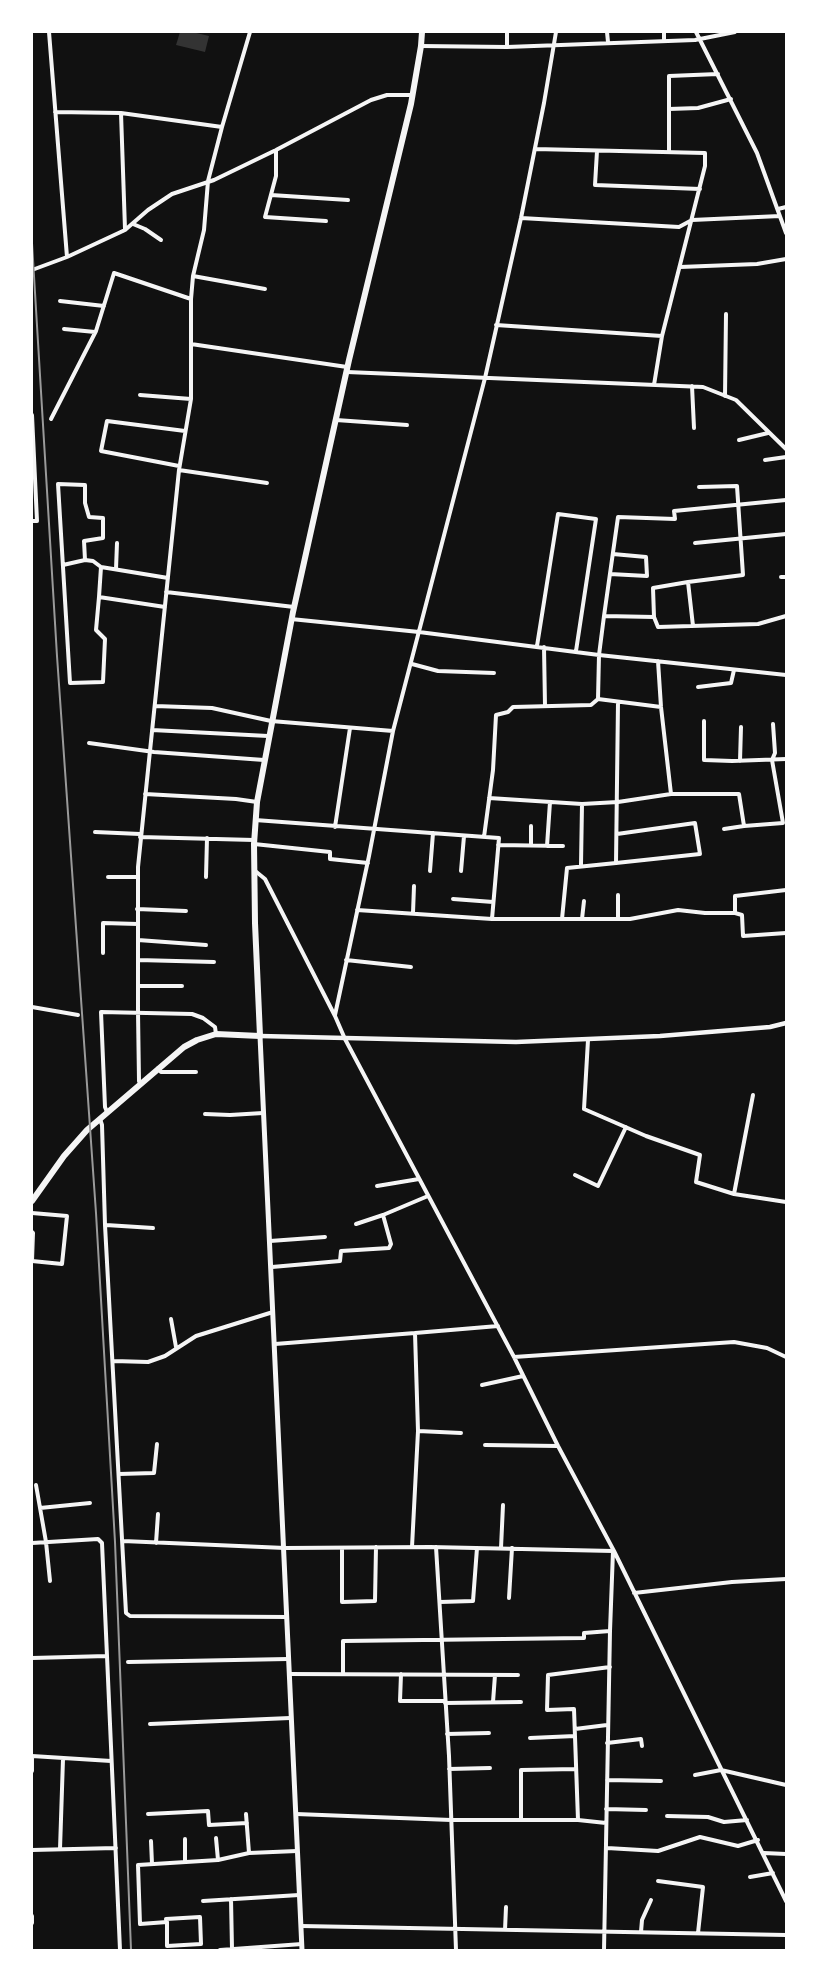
<!DOCTYPE html>
<style>
body{margin:0}
#map{position:relative;width:818px;height:1982px;overflow:hidden;background:#111;font-family:"Playfair Display",serif}
canvas{display:block}
.frame{position:absolute;inset:0;border:33px solid #fff;pointer-events:none}
</style>
<div id="map">
<canvas width="818" height="1982"></canvas>
<div class="frame"></div>
</div>
<script>
const g = document.querySelector('canvas').getContext('2d');
g.lineJoin = 'round';
function fillPath(path, color) { g.fillStyle = color; g.fill(path, 'evenodd'); }
const toPath = rows => new Path2D(rows.map(r => 'M' + r).join(''));
function trace(path, color, width, dash) { g.strokeStyle = color; g.lineWidth = width; g.lineCap = dash ? 'butt' : 'round'; g.setLineDash(dash || []); g.stroke(path); }
const water = toPath([
 [180,32,192,32,209,36,205,52,176,45]
]);
const minor = toPath([
 [49,32,67,257],
 [507,32,507,47],
 [607,32,608,42],
 [664,32,664,41],
 [696,32,757,153,786,233],
 [421,46,507,47,695,40,735,32],
 [669,109,698,108,731,99],
 [55,112,121,113,222,127],
 [121,113,125,229],
 [535,149,705,153,705,166,662,336,654,385],
 [276,150,276,176,265,217,326,221],
 [597,151,595,185,700,189],
 [669,152,669,76,718,74],
 [271,195,348,200],
 [778,209,786,207],
 [521,218,679,227,692,220,780,216],
 [133,224,145,229,161,240],
 [680,267,757,264,786,259],
 [32,270,67,257,125,230,148,210,172,194,214,180,276,150,371,100,387,95,413,95],
 [193,276,265,289],
 [60,301,104,306],
 [496,325,662,336],
 [64,329,95,332],
 [191,344,347,367],
 [347,372,703,387,736,400,786,449],
 [692,386,694,428],
 [140,395,191,399],
 [725,396,726,314],
 [32,415,37,521,32,521],
 [51,419,96,331,114,273,191,299],
 [336,420,407,425],
 [739,440,768,433],
 [765,460,786,457],
 [179,466,101,451,107,421,185,431],
 [179,470,267,483],
 [695,543,786,534],
 [63,565,85,560],
 [116,569,117,543],
 [610,574,647,576,646,557,613,554],
 [781,577,786,577],
 [688,582,693,626],
 [166,592,294,607],
 [99,597,96,630,105,639,103,682,70,683,58,484,85,485,85,503,89,517,103,518,103,538,84,541,85,560,93,561,101,567],
 [165,607,99,597,101,567,168,578],
 [604,616,618,517,675,519,674,511,786,500],
 [654,617,658,627,758,624,786,616],
 [291,619,419,632,599,655,786,675],
 [537,646,558,514,596,519,576,651],
 [544,647,545,706],
 [658,661,661,707,671,794,739,794,744,826,783,823,772,760,775,753,773,724],
 [412,664,438,671,494,673],
 [698,687,731,683,734,670],
 [598,699,599,655,604,616,654,617,653,588,688,582,743,575,737,486,699,487],
 [155,706,212,708,271,721,393,731],
 [704,721,704,760,732,761,786,759],
 [152,730,268,736],
 [89,743,154,752,264,760],
 [740,761,741,727],
 [145,794,236,799,257,802],
 [489,798,582,804,618,802,671,794],
 [255,820,499,838,492,919],
 [531,826,531,845],
 [335,827,350,728],
 [724,829,744,826],
 [95,832,140,834],
 [617,834,695,823,700,854,616,863,618,702],
 [140,837,254,840],
 [484,837,493,770,496,715,508,712,513,707,591,705,598,699,661,707],
 [254,844,330,852,330,859,368,863],
 [498,845,563,846],
 [547,846,550,802],
 [581,865,582,804],
 [254,870,265,879,335,1016,345,1039,514,1357,558,1446,614,1551,786,1901],
 [430,871,433,833],
 [461,871,464,836],
 [108,877,138,877],
 [206,877,207,838],
 [453,899,493,902],
 [137,909,186,911],
 [357,910,492,919,630,919,678,910,705,913,735,913,735,896,786,890],
 [413,913,414,886],
 [735,913,742,915,743,936,786,933],
 [562,919,567,868,616,863],
 [582,919,584,901],
 [618,919,618,895],
 [138,940,206,945],
 [103,953,103,923,138,924],
 [138,960,214,962],
 [346,960,411,967],
 [139,986,182,986],
 [32,1007,78,1015],
 [335,1015,369,856,393,731,485,378,521,218,544,103,556,32],
 [588,1040,584,1109,646,1136,700,1155,696,1182,734,1194,786,1202],
 [158,1068,161,1072,196,1072],
 [140,1083,139,1081,138,1012,138,867,179,470,191,399,191,299,193,276,204,230,208,181,222,127,250,32],
 [107,1112,105,1107,101,1012,192,1014,203,1018,215,1027,216,1034],
 [205,1114,230,1115,263,1113],
 [100,1119,102,1125,105,1225,126,1613,130,1616,287,1617],
 [575,1175,598,1186,626,1127],
 [377,1186,419,1179],
 [734,1194,753,1095],
 [32,1213,67,1216,62,1264,32,1261,33,1233,32,1232],
 [356,1224,383,1215,428,1196],
 [106,1225,153,1228],
 [270,1241,325,1237],
 [272,1267,340,1261,341,1251,389,1248,391,1244,383,1215],
 [171,1319,176,1347],
 [275,1344,415,1333],
 [514,1357,734,1342,767,1348,786,1357],
 [114,1361,148,1362,165,1356,196,1336,273,1312],
 [482,1385,523,1376],
 [418,1431,461,1433],
 [485,1445,558,1446],
 [119,1474,154,1473,157,1444],
 [36,1485,46,1542,50,1581],
 [40,1508,90,1503],
 [123,1541,285,1548,430,1547,613,1551],
 [32,1543,98,1539,102,1543,120,1950],
 [156,1543,158,1514],
 [412,1547,418,1431,415,1333,498,1326],
 [436,1547,449,1756,456,1950],
 [342,1548,342,1602,375,1601,376,1547],
 [501,1548,503,1505],
 [634,1593,732,1582,786,1579],
 [509,1598,512,1548],
 [440,1602,473,1601,477,1548],
 [32,1658,107,1656],
 [128,1662,288,1659],
 [289,1674,518,1675],
 [343,1674,343,1641,584,1638,584,1633,610,1631],
 [401,1674,400,1701,445,1701],
 [493,1702,495,1675],
 [445,1703,521,1702],
 [150,1724,290,1718],
 [575,1729,607,1725],
 [447,1734,489,1733],
 [530,1738,575,1736],
 [607,1743,641,1739,642,1746],
 [32,1756,111,1761],
 [449,1769,490,1768],
 [32,1771,32,1756],
 [695,1775,721,1770,786,1785],
 [607,1780,661,1781],
 [606,1809,646,1810],
 [148,1814,208,1811,209,1825,247,1823],
 [246,1814,249,1853],
 [296,1814,451,1820,578,1820,606,1823],
 [667,1816,708,1817,724,1822,747,1820],
 [521,1820,521,1770,576,1769],
 [578,1820,574,1709,547,1710,548,1675,610,1667],
 [216,1838,218,1860],
 [185,1839,185,1862],
 [151,1841,152,1864],
 [607,1848,658,1851,700,1837,738,1846,758,1840],
 [60,1849,63,1759],
 [32,1850,116,1848],
 [764,1853,786,1854],
 [750,1877,773,1873],
 [658,1881,703,1887,698,1933],
 [231,1899,232,1949],
 [203,1901,299,1895],
 [32,1916,32,1923],
 [167,1922,167,1946,201,1944,200,1917,166,1919,167,1922,140,1924,138,1865,218,1860,249,1853,297,1851],
 [301,1926,786,1935],
 [505,1930,506,1907],
 [641,1932,642,1920,651,1900],
 [220,1950,302,1944],
 [604,1950,610,1631,613,1551]
]);
const tertiary = toPath([
 [260,1036,516,1042,660,1036,770,1027,786,1023]
]);
const secondary = toPath([
 [260,1036,302,1950]
]);
const primary = toPath([
 [32,1201,64,1156,87,1130,184,1047,197,1040,216,1034,260,1036,255,923,254,844,257,802,293,612,349,360,411,104,421,46,422,32]
]);
const rail = toPath([
 [32,243,57,656,96,1213,115,1542,131,1950]
]);
fillPath(water, '#333');
trace(minor, '#f5f5f5', 4);
trace(tertiary, '#f5f5f5', 4.5);
trace(secondary, '#f5f5f5', 5);
trace(primary, '#f5f5f5', 6);
trace(rail, '#9a9a9a', 2);
</script>
